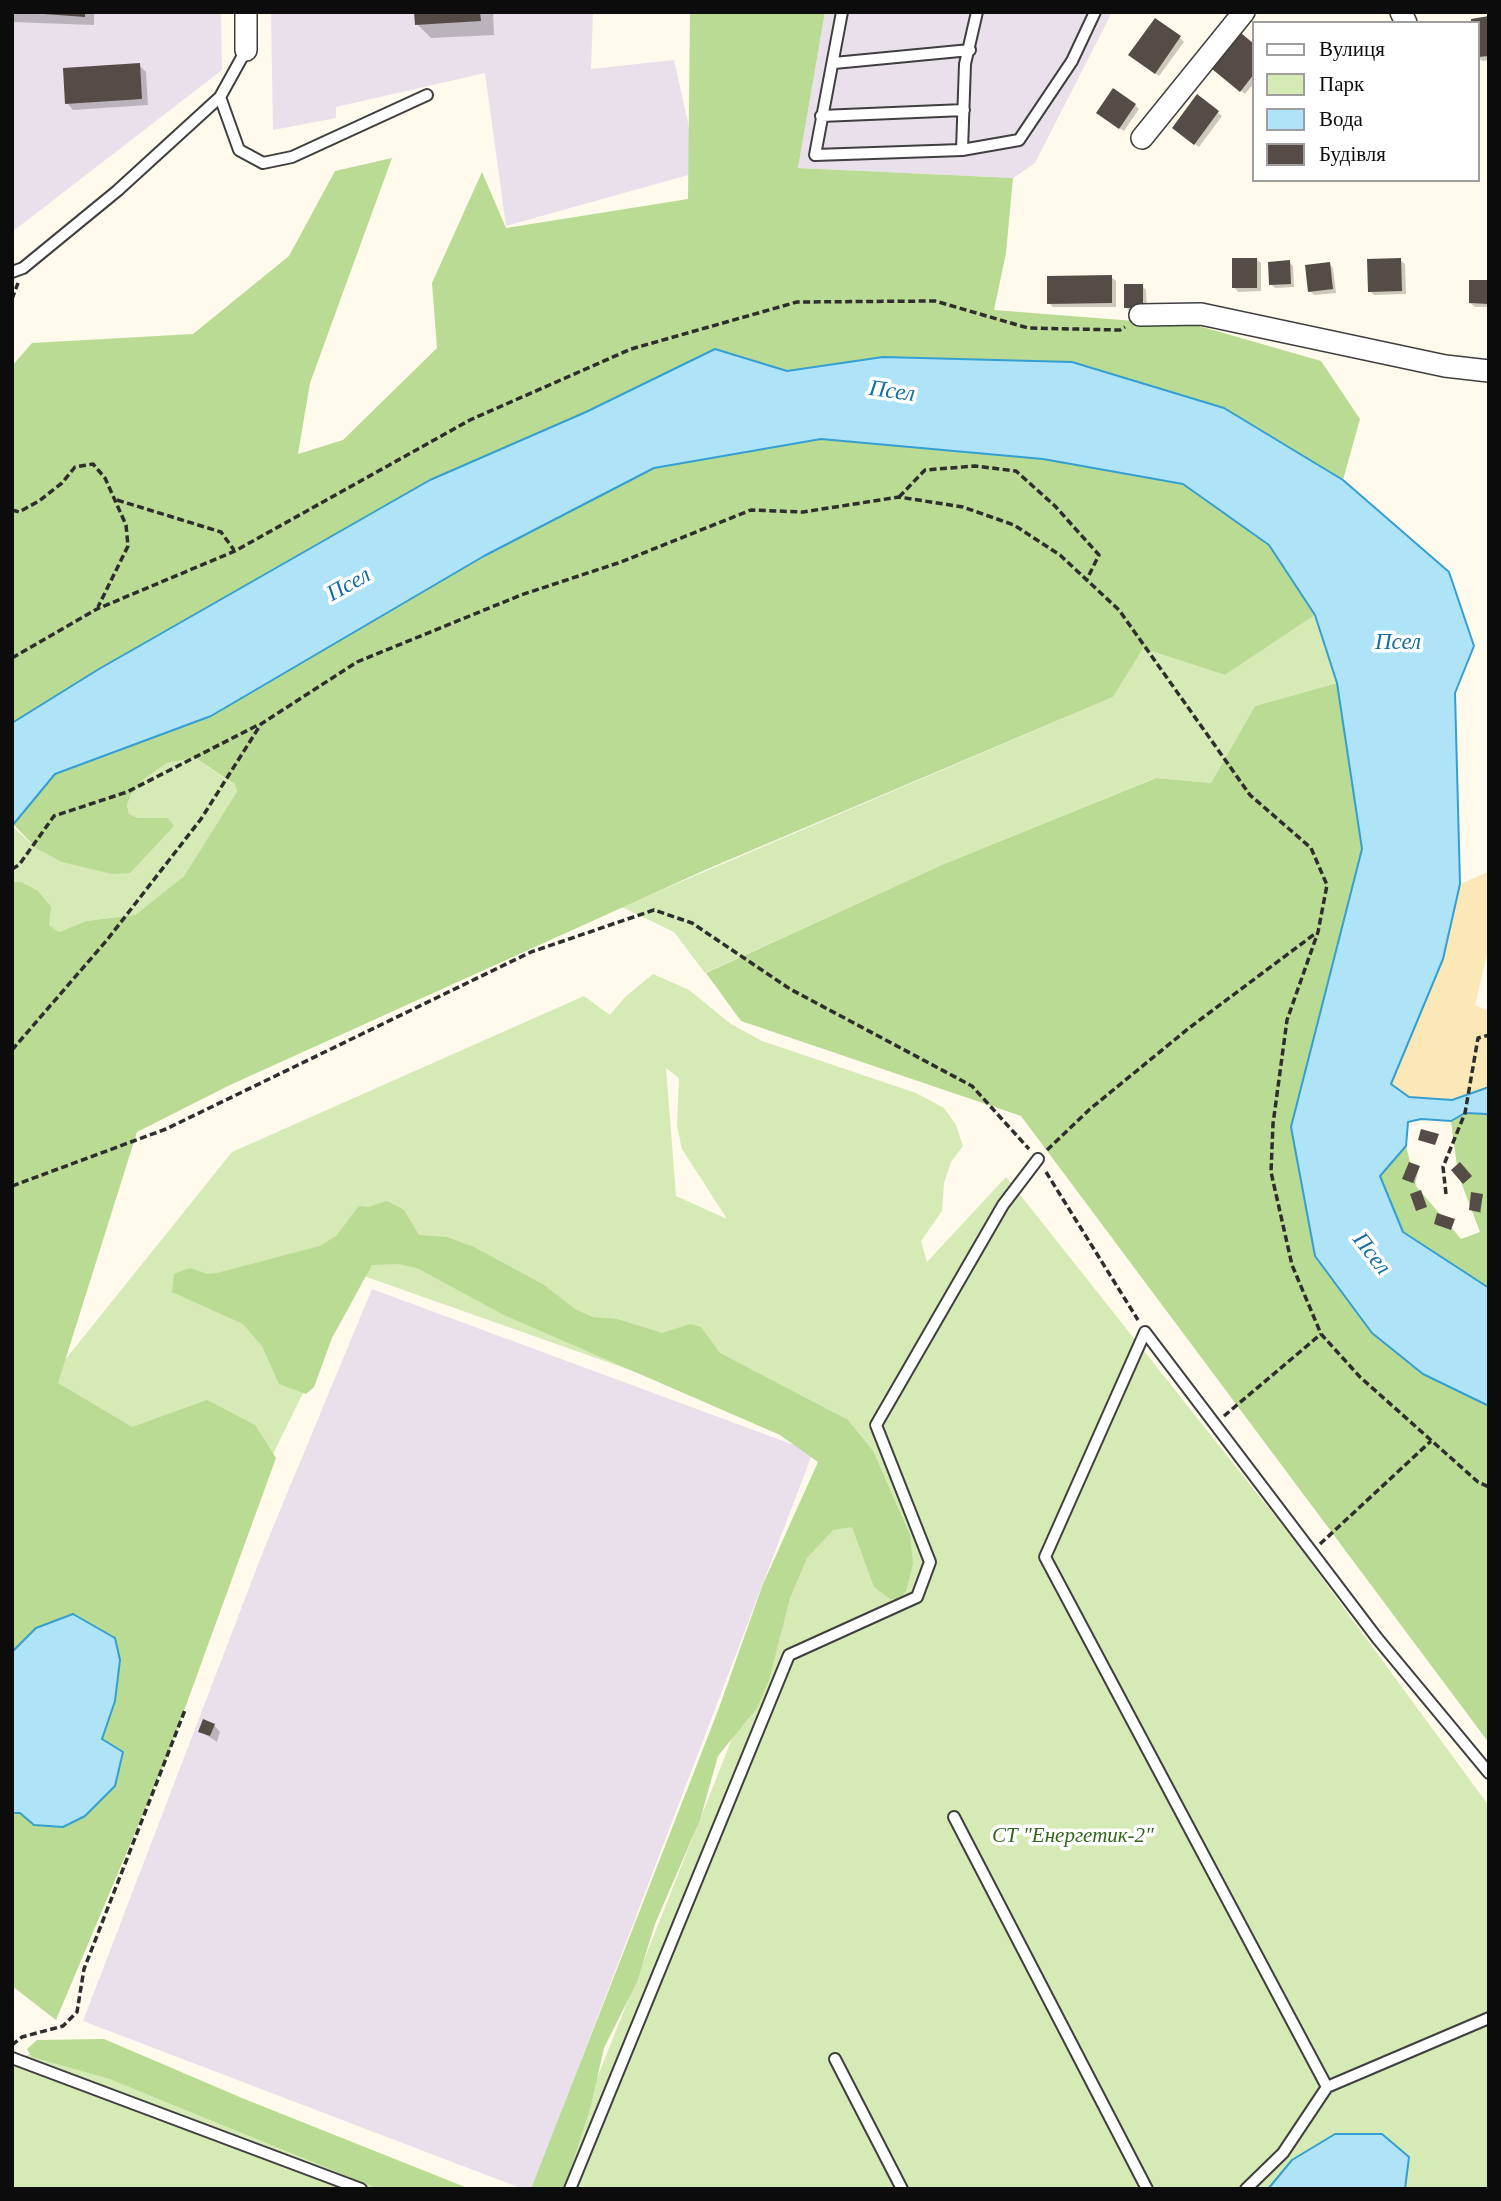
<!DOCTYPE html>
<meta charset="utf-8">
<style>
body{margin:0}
#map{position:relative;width:1501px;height:2201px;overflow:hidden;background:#fffaec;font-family:"Times New Roman",serif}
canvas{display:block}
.frame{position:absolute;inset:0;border:14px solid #0c0c0c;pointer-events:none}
.legend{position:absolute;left:1252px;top:21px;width:228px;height:161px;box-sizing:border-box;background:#fff;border:2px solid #9e9e9e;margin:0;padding:9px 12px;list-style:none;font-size:21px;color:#0c0c0c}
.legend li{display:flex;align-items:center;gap:14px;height:35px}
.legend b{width:35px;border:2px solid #9e9e9e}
</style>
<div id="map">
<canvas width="1501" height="2201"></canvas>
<div class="frame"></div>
<ul class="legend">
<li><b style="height:9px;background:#fff"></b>Вулиця</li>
<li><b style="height:19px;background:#d5eab5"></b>Парк</li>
<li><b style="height:19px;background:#afe3f8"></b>Вода</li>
<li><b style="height:19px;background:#554c48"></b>Будівля</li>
</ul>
</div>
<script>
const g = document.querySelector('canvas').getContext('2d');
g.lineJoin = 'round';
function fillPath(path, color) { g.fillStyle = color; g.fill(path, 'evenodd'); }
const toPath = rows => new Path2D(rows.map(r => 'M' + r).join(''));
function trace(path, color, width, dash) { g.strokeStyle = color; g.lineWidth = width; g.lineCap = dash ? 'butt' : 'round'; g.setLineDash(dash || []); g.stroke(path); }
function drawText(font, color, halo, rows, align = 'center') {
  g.font = font + ' "Times New Roman",serif'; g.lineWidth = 7; g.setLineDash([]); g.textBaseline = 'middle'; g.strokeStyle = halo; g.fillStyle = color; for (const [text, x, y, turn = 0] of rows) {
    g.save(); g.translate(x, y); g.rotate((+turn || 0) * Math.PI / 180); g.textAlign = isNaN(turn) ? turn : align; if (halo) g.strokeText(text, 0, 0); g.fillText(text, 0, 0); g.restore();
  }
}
const industrial = toPath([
 [12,12,221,12,222,70,12,232],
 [271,12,593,12,591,69,674,60,699,172,506,226,485,73,336,107,336,118,273,130],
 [825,12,1112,12,1035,163,1013,178,798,168],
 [372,1289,813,1452,532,2189,523,2189,83,2021,264,1549]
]);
const green = toPath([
 [1315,615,1337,683,1255,706,1211,783,1155,778,944,864,705,973,674,932,622,907,1113,697,1143,647,1225,675],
 [194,758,235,784,237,793,184,876,135,915,86,921,59,932,49,925,21,882,12,882,12,826,36,848,168,818,138,818,129,814,127,805,131,795,143,780,167,763],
 [653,974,689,990,731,1024,762,1041,916,1093,944,1108,956,1125,963,1146,951,1162,944,1183,942,1211,921,1241,927,1262,1006,1177,1294,1540,1489,1806,1489,2189,1405,2189,1409,2157,1382,2135,1335,2134,1292,2160,1268,2189,553,2189,848,1447,361,1275,246,1509,40,1391,232,1152,584,996,610,1015,625,997],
 [666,1068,679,1078,677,1126,682,1149,727,1219,676,1196],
 [36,2049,411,2189,12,2189,12,2066]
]);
const forest = toPath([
 [690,12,825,12,798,168,1013,178,1006,253,994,310,1199,326,1321,361,1360,419,1343,480,1224,408,883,357,787,371,715,349,586,412,430,480,99,669,12,723,12,366,32,343,193,334,289,256,335,171,392,158,310,383,298,454,343,440,437,348,432,283,482,172,506,228,688,199],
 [821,439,1043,459,1183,484,1269,545,1315,615,1225,675,1143,648,1113,697,705,870,230,1085,137,1132,58,1383,132,1427,207,1400,255,1425,276,1458,169,1752,56,2020,12,1986,12,1813,20,1813,34,1825,85,1816,115,1786,102,1739,115,1701,36,1628,12,1652,12,882,21,882,38,891,51,907,49,925,59,932,86,921,135,915,184,876,237,792,235,784,195,758,167,763,143,780,131,795,127,805,129,814,138,818,168,818,174,826,130,873,112,874,62,862,36,848,14,825,55,774,211,716,484,556,654,468],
 [1337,683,1362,849,1291,1127,1315,1256,1423,1374,1489,1406,1489,1743,1021,1116,741,1021,706,973,944,864,1156,778,1211,783,1255,706],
 [1465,1113,1488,1114,1489,1118,1489,1288,1403,1232,1380,1176,1406,1146,1416,1186,1461,1239,1480,1232,1458,1174,1451,1121],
 [387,1201,404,1210,419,1235,447,1237,474,1247,544,1285,575,1309,592,1317,617,1319,662,1333,690,1324,701,1327,720,1353,848,1420,873,1451,910,1535,913,1564,906,1591,899,1599,890,1599,874,1587,852,1527,833,1530,807,1558,790,1598,769,1680,757,1708,718,1756,700,1820,655,1924,637,1982,604,2048,590,2109,564,2189,531,2189,719,1708,763,1584,818,1462,780,1435,504,1315,417,1268,398,1264,372,1265,332,1338,314,1387,306,1394,279,1384,262,1346,243,1324,172,1292,174,1274,190,1268,208,1274,217,1273,320,1246,336,1236,359,1206,368,1207],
 [104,2039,242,2098,470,2189,379,2189,110,2079,32,2057,27,2049,37,2040]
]);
const sand = toPath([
 [1488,872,1489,946,1475,1005,1489,1011,1489,1087,1453,1100,1409,1097,1391,1084,1443,959,1460,884]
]);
const water = toPath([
 [715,349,787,371,883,357,1072,362,1224,408,1343,480,1449,572,1474,646,1455,693,1460,884,1443,959,1391,1084,1409,1097,1452,1100,1489,1087,1489,1118,1487,1114,1465,1113,1451,1121,1421,1119,1408,1122,1406,1146,1380,1176,1403,1232,1489,1288,1489,1406,1423,1374,1372,1333,1315,1256,1291,1127,1362,849,1337,683,1315,615,1269,545,1183,484,1043,459,821,439,654,468,484,556,211,716,55,774,12,826,12,723,99,669,430,480,586,412,715,349],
 [73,1614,115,1638,120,1660,115,1701,102,1739,123,1752,115,1786,85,1816,63,1827,34,1825,20,1813,12,1813,12,1652,36,1628,73,1614],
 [1335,2134,1382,2134,1409,2157,1405,2189,1268,2189,1292,2160,1335,2134]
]);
const shadow = toPath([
 [12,12,94,12,94,25,12,22],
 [416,12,493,12,494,35,431,38,417,24],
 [1489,18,1489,60,1482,61,1478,57,1478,23],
 [1241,36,1254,46,1254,83,1245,94,1219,73],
 [1180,38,1184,42,1159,76,1135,59],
 [139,65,146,72,148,105,73,110,67,103],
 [1197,97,1222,116,1199,147,1178,132],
 [1135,105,1139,109,1124,131,1102,117],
 [1256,259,1261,263,1261,291,1238,292,1234,287],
 [1400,260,1405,264,1406,294,1374,295,1370,291],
 [1289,262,1293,266,1294,287,1275,288,1271,284],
 [1329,264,1333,268,1336,293,1314,295,1310,291],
 [1111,277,1116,281,1116,307,1053,307,1049,303],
 [1489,282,1489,307,1475,307,1470,303],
 [1142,286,1146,290,1147,311,1130,312,1126,307],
 [1419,1168,1415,1184,1406,1180],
 [1482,1196,1481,1213,1472,1211,1470,1209],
 [214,1725,220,1732,217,1742,200,1731]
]);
const building = toPath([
 [16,12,85,12,85,17],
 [414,12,480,12,481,21,415,25],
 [1489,16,1489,56,1478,57,1478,23,1471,23,1471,19],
 [1155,18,1181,36,1155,74,1128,55],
 [1241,33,1254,44,1254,74,1240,92,1212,69],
 [140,63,142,99,65,104,63,68],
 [1113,88,1136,104,1119,129,1096,113],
 [1197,94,1219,111,1194,145,1172,128],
 [1232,258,1257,258,1257,288,1232,288],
 [1401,258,1402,291,1368,292,1367,259],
 [1290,260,1291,284,1269,285,1268,262],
 [1330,262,1333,289,1308,292,1305,265],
 [1112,275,1112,303,1047,304,1047,276],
 [1469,280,1489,280,1489,304,1469,303],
 [1124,284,1143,284,1143,308,1124,308],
 [1421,1129,1439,1134,1435,1145,1418,1140],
 [1409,1162,1420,1166,1413,1183,1402,1179],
 [1460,1162,1472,1176,1463,1184,1451,1170],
 [1421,1190,1427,1207,1416,1211,1410,1194],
 [1471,1192,1483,1194,1480,1212,1469,1210],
 [1437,1213,1455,1219,1451,1230,1434,1224],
 [203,1719,215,1724,210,1736,198,1732]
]);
const path = toPath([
 [12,299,18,283],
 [899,497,925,470,975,466,1016,471,1055,506,1099,555,1087,579],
 [117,500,221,532,234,550],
 [12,510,19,512,39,501,62,483,75,467,93,464,105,478,126,525,128,546,98,607],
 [12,658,97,609,235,551,470,420,631,349,797,302,935,301,1028,328,1120,330,1125,327],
 [12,869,19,865,54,816,127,792,258,725],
 [12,1050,107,940,201,819,261,724,357,662,521,595,621,562,751,510,803,512,899,497,963,507,1014,525,1060,555,1119,610,1250,795,1311,848,1327,885,1318,932,1287,1020,1273,1124,1271,1172,1292,1265,1321,1334,1360,1377,1478,1482,1489,1487],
 [1047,1150,1090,1109,1189,1028,1316,933],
 [1046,1172,1138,1320],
 [12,1186,166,1129,531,952,654,910,692,923,790,989,972,1086,1029,1149],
 [1446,1194,1443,1167,1465,1113,1478,1038,1489,1035],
 [1224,1416,1321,1334],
 [1320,1544,1431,1441],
 [12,2045,22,2037,63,2026,77,2012,84,1969,185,1710]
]);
const service = toPath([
 [842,12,815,155,962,150,1019,140,1072,61,1095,12],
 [834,63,970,50],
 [220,97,239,150,263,163,292,157,427,95],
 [821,116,964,110],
 [962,150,965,64,977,12],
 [12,272,23,268,117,191,220,97,246,50],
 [954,1817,1147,2189],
 [12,2058,361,2189],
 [835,2059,902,2189],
 [1327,2087,1045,1557,1145,1332,1377,1638,1489,1773],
 [570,2189,789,1655,917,1597,930,1562,876,1425,1003,1205,1038,1159],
 [1246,2189,1283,2153,1327,2087,1489,2018]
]);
const minor = toPath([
 [246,12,246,50],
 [1401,12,1406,23],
 [1142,138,1244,12],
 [1140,315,1201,314,1445,366,1489,371]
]);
const parkNames = [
 ["СТ \"Енергетик-2\"",1073,1836]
];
const waterNames = [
 ["Псел",892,392,8],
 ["Псел",349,585,-29],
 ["Псел",1398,643],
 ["Псел",1371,1254,52]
];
fillPath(industrial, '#e9e0ec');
fillPath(green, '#d5eab5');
fillPath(forest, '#badb94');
fillPath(sand, '#fce7b7');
fillPath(water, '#afe3f8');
trace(water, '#349fd1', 2);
fillPath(shadow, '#0003');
fillPath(building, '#554c48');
trace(service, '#3f3f3f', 14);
trace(minor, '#3f3f3f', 24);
trace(path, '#2e2e2e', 3.5, [7, 3.5]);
trace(service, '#fff', 10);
trace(minor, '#fff', 21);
drawText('italic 21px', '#31661b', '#fff', parkNames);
drawText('italic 23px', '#136fa1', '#fff', waterNames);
</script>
